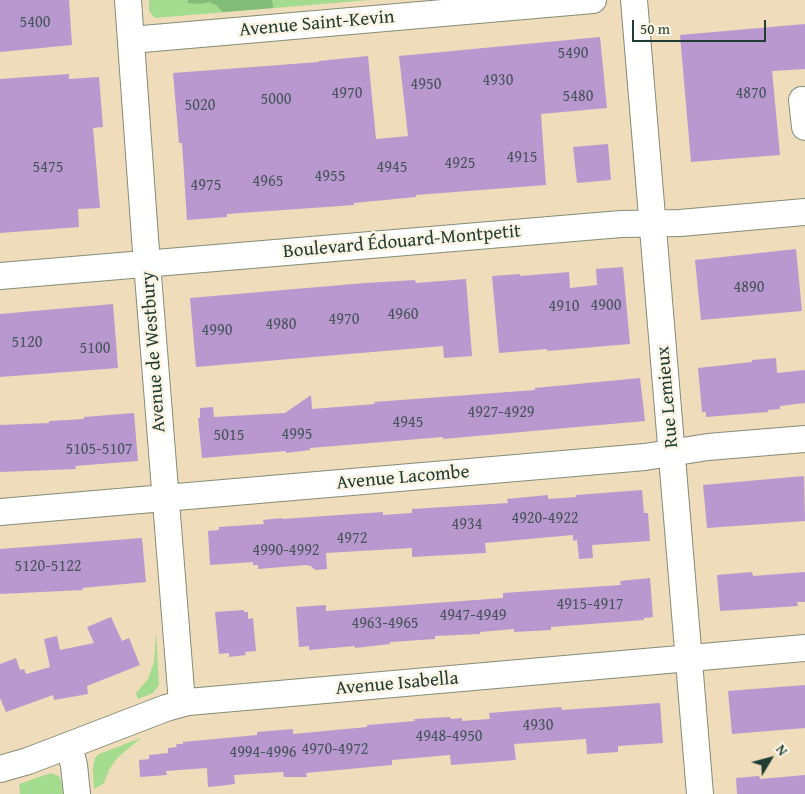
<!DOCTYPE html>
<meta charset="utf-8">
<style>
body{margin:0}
#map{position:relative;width:805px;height:794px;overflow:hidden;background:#eedcba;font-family:"Gentium Book Plus",serif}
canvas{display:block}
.north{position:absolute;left:745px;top:734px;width:50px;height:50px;-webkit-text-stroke:4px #fcf5e5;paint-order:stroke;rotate:53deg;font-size:14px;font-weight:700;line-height:20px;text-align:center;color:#1f3d34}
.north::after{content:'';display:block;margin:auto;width:18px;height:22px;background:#1f3d34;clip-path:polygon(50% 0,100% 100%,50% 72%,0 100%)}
.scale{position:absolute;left:632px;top:20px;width:134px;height:22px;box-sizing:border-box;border:2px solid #1f3d34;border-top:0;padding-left:6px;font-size:15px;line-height:18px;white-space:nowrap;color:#1f3d34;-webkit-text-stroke:4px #fcf5e5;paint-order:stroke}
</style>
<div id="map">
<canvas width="805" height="794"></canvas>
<div class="north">N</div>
<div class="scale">50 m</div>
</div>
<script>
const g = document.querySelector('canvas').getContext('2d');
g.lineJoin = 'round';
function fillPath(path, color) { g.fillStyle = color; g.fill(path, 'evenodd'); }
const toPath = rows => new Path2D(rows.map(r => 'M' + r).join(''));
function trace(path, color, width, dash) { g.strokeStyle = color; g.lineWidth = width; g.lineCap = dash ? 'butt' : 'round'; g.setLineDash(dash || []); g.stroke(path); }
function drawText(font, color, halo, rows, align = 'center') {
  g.font = font + ' "Gentium Book Plus",serif'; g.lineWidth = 5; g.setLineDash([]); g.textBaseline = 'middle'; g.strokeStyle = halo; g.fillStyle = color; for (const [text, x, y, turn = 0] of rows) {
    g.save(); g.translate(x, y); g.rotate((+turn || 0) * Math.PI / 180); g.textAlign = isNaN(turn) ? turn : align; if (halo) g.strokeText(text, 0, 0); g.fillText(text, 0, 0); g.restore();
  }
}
const green = toPath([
 [149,0,369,0,155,18,149,11],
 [156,632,159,685,153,693,138,699,136,693,148,679,154,662],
 [141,738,117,758,109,770,104,783,94,789,93,768,95,758,99,754],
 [51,773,59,776,61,781,63,794,20,794,19,784]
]);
const forest = toPath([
 [188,0,272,0,273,8,223,12,216,5,209,2,200,4,188,3]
]);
const building = toPath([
 [0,0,69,0,72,45,0,52],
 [805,24,805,69,772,71,780,155,691,162,680,35],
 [600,37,607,108,541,114,546,185,416,195,416,197,354,203,354,205,227,214,227,217,187,220,182,143,179,143,173,73,319,62,319,61,368,56,376,139,408,136,399,56],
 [69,74,69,79,99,77,103,127,93,128,100,208,78,209,79,227,0,233,0,79],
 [608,144,611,180,577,183,573,147],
 [796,249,802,311,701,320,695,260],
 [623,267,630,344,547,351,547,349,499,353,492,276,520,274,520,276,569,272,570,288,597,285,596,269],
 [466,279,472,356,444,358,443,346,196,367,190,298,365,283,415,280,416,283],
 [113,304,118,368,0,377,0,314],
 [776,358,777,373,805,370,805,403,780,406,780,409,768,410,768,412,706,417,706,412,702,412,698,368,752,362,752,360],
 [640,378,645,421,443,439,443,437,310,448,310,450,286,453,286,451,202,458,198,418,200,418,200,408,213,407,214,417,285,413,311,395,312,409,375,404,374,402,535,390,535,388],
 [134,413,138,461,75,466,76,469,0,472,0,425,49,423,49,421,84,419,84,417],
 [804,476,805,521,707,528,703,485],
 [642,490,644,513,648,513,650,541,592,545,593,558,579,559,577,540,573,541,573,535,485,543,486,553,412,557,412,548,326,553,327,569,315,570,311,566,306,565,258,569,258,565,253,565,253,562,210,565,208,531,219,530,219,527,264,524,263,520,282,518,282,519,383,512,383,515,412,513,412,509,508,503,507,499,548,495,548,499,576,497,576,495],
 [142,538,146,582,82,588,83,590,0,594,0,549],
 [752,572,753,576,805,572,805,602,797,602,798,606,720,611,717,575],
 [650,578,653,617,644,618,644,620,551,627,551,630,514,632,514,629,480,632,480,634,435,636,435,639,390,642,390,644,355,648,355,646,309,650,309,646,299,647,296,607,326,605,326,611,503,598,503,593,621,585,620,581],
 [244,610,244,612,248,612,248,619,253,618,256,651,245,652,246,655,229,657,229,653,219,654,215,612],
 [111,617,122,641,129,638,140,665,87,686,88,694,54,700,53,695,6,712,0,698,0,664,16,658,20,670,24,669,26,674,50,667,44,639,57,636,60,650,94,643,87,627],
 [805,685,805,728,732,734,728,691],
 [660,703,663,743,618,746,618,752,587,754,586,739,514,744,516,760,451,765,450,755,392,760,392,765,306,773,307,777,284,777,283,772,234,775,235,784,219,786,208,787,207,768,166,771,167,775,140,777,139,760,149,759,149,755,168,753,168,748,177,747,176,744,183,744,183,742,257,735,257,732,293,729,293,734,367,727,367,725,415,721,414,719,450,717,451,719,462,718,462,721,490,719,489,713,526,710,561,707,562,710],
 [805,775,805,794,737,794,736,778,759,776,760,779]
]);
const minor = toPath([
 [128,0,145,238,182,703],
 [634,0,700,794],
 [131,40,593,0],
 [802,100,805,127],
 [0,276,621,224,680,223,805,212],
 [0,512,645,457,708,447,805,439],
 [69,746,74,765,77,794],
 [0,769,28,761,166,708,188,702,805,648]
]);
const numberNames = [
 ["5400",35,23],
 ["5490",573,54],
 ["4930",498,81],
 ["4950",426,85],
 ["4970",347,94],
 ["4870",751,94],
 ["5480",578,97],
 ["5000",276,100],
 ["5020",200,106],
 ["4915",522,158],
 ["4925",460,164],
 ["5475",48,168],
 ["4945",392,168],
 ["4955",330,177],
 ["4965",268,182],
 ["4975",206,186],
 ["4890",749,288],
 ["4900",606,306],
 ["4910",564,307],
 ["4960",403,315],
 ["4970",344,320],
 ["4980",281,325],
 ["4990",217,331],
 ["5120",27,343],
 ["5100",95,349],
 ["4927-4929",501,413],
 ["4945",408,423],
 ["4995",297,435],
 ["5015",229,436],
 ["5105-5107",99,450],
 ["4920-4922",545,519],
 ["4934",467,525],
 ["4972",352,539],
 ["4990-4992",286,551],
 ["5120-5122",48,567],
 ["4915-4917",590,605],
 ["4947-4949",473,616],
 ["4963-4965",385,624],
 ["4930",538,726],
 ["4948-4950",449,737],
 ["4970-4972",335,750],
 ["4994-4996",263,753]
];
const streetNames = [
 ["Avenue Saint-Kevin",317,24,-5],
 ["Boulevard Édouard-Montpetit",402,242,-5],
 ["Avenue de Westbury",154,352,-94],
 ["Rue Lemieux",668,397,-95],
 ["Avenue Lacombe",403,478,-5],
 ["Avenue Isabella",397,684,-5]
];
fillPath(green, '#a3dc8e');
fillPath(forest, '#82bc79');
fillPath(building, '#b998cf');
trace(minor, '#868c77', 28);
trace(minor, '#fff', 26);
drawText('16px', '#46545b', null, numberNames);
drawText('19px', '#1f3d34', '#fcf5e5', streetNames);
</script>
